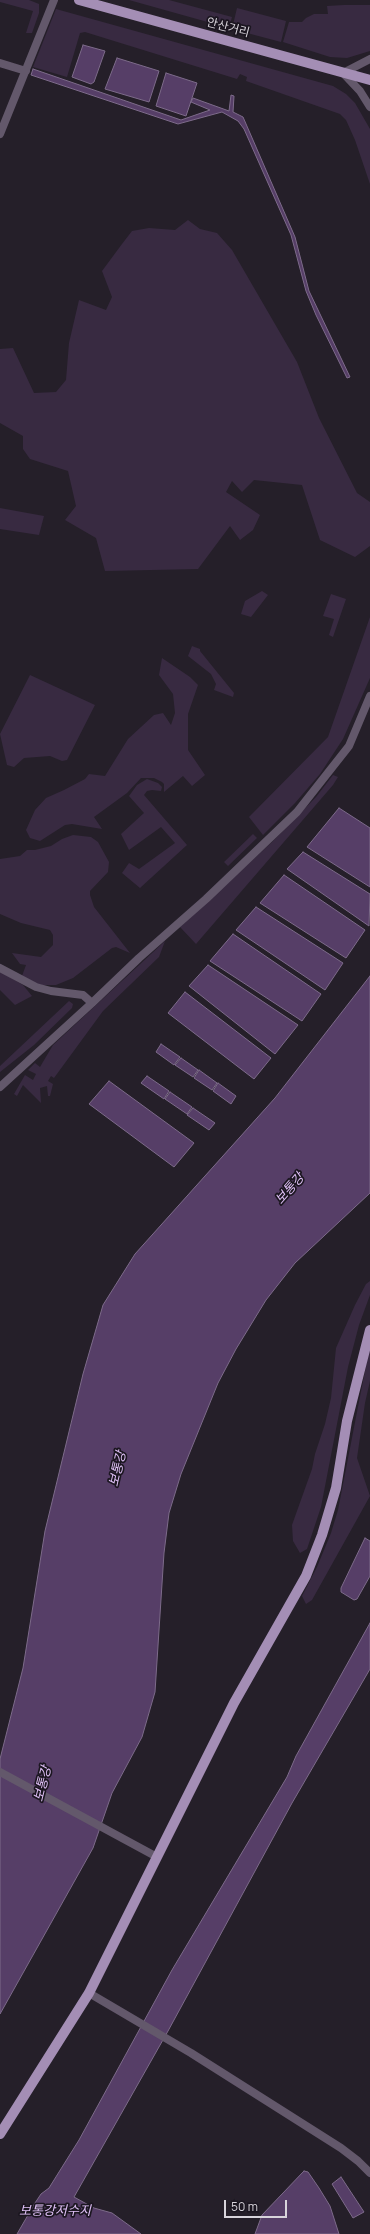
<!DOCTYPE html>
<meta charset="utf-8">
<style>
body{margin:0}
#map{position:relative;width:370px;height:2234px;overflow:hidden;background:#251f29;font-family:Manrope,sans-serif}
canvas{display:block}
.scale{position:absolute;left:224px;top:2200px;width:63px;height:18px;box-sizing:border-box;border:2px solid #d8d4db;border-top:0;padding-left:5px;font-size:12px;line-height:14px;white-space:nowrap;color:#d8d4db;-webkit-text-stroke:3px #1b1620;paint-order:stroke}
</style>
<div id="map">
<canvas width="370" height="2234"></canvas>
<div class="scale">50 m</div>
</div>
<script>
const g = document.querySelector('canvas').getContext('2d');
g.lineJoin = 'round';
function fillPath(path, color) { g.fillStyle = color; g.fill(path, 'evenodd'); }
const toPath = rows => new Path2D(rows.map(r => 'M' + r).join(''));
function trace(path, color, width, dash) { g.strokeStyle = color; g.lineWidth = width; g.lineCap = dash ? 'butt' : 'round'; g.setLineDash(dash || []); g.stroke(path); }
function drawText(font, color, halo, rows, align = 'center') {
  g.font = font + ' Manrope,"Noto Sans KR",sans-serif'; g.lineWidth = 3.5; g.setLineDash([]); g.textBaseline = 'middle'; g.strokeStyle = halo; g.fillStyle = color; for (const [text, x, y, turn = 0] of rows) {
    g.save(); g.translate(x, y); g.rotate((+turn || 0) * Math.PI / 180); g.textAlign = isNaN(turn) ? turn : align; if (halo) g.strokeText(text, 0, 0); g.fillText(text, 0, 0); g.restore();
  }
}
const green = toPath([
 [0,0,29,0,39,4,39,13,32,33,26,33,33,11,0,2],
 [129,0,169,0,232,17,229,28],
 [344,5,370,5,370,51,347,58,330,57,283,42,289,22,302,22,306,18,314,14,328,14,327,6],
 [237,8,286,21,281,42,232,29],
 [56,9,333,86,346,94,355,103,370,129,370,184,355,140,346,120,340,114,246,81,247,77,240,74,237,79,85,32,80,33,67,77,33,67],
 [188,220,200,229,217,233,232,250,297,362,319,418,357,493,370,502,370,546,355,557,320,540,302,485,254,480,242,492,232,481,226,492,260,515,253,530,240,540,230,526,198,569,105,571,96,538,65,520,76,506,68,471,30,459,23,449,23,436,0,423,0,349,13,348,34,393,56,392,66,380,69,343,79,300,106,310,112,297,102,271,122,244,132,231,149,228,175,230],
 [0,508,44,516,39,535,0,529],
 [262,591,268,595,251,617,241,614,245,601],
 [331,594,346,599,333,637,329,635,334,619,323,616],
 [370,617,370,678,343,739,320,774,295,803,263,835,249,817,328,737],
 [192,646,200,649,200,651,234,693,233,697,214,690,216,684,211,674,188,656],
 [162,658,190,677,198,685,188,714,188,750,205,775,192,786,183,776,164,792,164,784,162,782,154,778,141,778,127,793,94,817,102,829,72,824,65,825,40,841,30,838,26,830,35,810,46,798,64,790,85,779,89,774,105,776,128,739,154,715,163,713,171,725,175,713,173,694,159,675],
 [30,675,95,705,67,760,62,761,50,756,24,758,14,767,7,765,0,734],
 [333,775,338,777,333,785,196,944,180,927,272,842,316,797],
 [147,779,158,783,162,787,161,791,152,790,147,791,144,795,187,845,140,888,122,873,129,863,139,869,175,843,161,827,129,850,121,834,144,813,129,796,137,785],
 [253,834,257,838,228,866,224,862],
 [73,835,91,837,98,842,109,862,108,872,90,891,90,895,94,907,130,953,116,947,112,948,73,978,56,985,42,985,33,983,22,976,26,965,20,964,12,953,41,957,53,945,53,935,50,930,21,923,0,914,0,859,20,856,27,850,35,850,51,846,62,839],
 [165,941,159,957,103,1011,54,1078,51,1076,48,1081,53,1084,50,1096,48,1096,47,1086,40,1088,41,1103,23,1085,17,1096,14,1094,25,1075,33,1080,36,1074,28,1070,35,1063,40,1067,53,1045],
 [0,971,23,985,32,996,15,1005,0,990],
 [69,1001,73,1004,72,1008,34,1045,0,1072,0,1066],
 [370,1281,370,1295,359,1325,348,1367,321,1507,307,1549,300,1553,293,1541,292,1525,312,1469,315,1454,325,1424,331,1398,336,1348,355,1305,366,1284],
 [370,1345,370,1381,365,1403,357,1458,370,1496,312,1600,306,1604,302,1596,317,1567,331,1533,338,1510]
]);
const water = toPath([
 [83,45,105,51,94,82,91,84,72,77,83,45],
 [117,58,159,71,149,102,105,89,117,58],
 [33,69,181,120,210,110,191,102,193,98,229,111,231,95,234,96,233,112,243,117,295,237,309,291,350,377,347,378,316,315,306,291,291,235,244,129,238,121,222,112,178,124,31,75,33,69],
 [166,73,197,83,186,116,156,106,166,73],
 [339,808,370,828,370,887,307,847,339,808],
 [303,852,370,894,369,926,287,869,303,852],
 [284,875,365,930,346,958,260,903,284,875],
 [256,907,343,963,325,990,236,930,256,907],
 [233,934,321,994,302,1021,210,961,233,934],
 [208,965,298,1025,275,1054,189,986,208,965],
 [370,976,370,1193,295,1263,266,1300,236,1349,218,1383,181,1474,169,1513,164,1553,155,1692,142,1737,112,1793,93,1848,0,2014,0,1759,23,1668,45,1531,83,1374,103,1305,135,1254,275,1098,370,976],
 [185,992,271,1058,254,1079,168,1013,185,992],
 [161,1044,180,1057,174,1065,156,1052,161,1044],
 [181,1058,198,1070,193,1077,175,1065,181,1058],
 [199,1070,217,1083,212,1090,194,1078,199,1070],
 [147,1076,169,1091,164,1099,141,1083,147,1076],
 [109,1081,194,1143,174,1167,89,1104,109,1081],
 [218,1083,236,1096,231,1104,213,1091,218,1083],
 [170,1092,192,1107,187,1114,165,1099,170,1092],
 [193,1108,215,1123,209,1130,187,1115,193,1108],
 [365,1538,370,1541,370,1576,357,1599,354,1600,341,1592,341,1588,365,1538],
 [370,1623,370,1669,292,1803,168,2031,74,2197,94,2208,112,2213,141,2234,17,2234,35,2203,41,2194,49,2188,79,2140,172,1970,287,1777,296,1756,370,1623],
 [304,2171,308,2172,319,2188,330,2206,339,2234,255,2234,262,2215,304,2171],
 [341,2177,364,2212,353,2218,332,2184,341,2177]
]);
const minor = toPath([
 [370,59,343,73,360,91,370,107],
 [0,63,26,71],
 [0,134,54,0],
 [0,968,36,987,51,991,83,995,92,1003],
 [0,1087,92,1003,139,958,206,899,297,812,349,746,370,696],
 [0,1772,157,1857],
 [89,1993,191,2053,341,2148,358,2161,370,2173]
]);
const major = toPath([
 [79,0,370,80],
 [0,2134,89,1993,234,1703,306,1576,322,1535,336,1488,347,1421,370,1330]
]);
const streetNames = [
 ["안산거리",228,28,15]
];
const waterNames = [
 ["보통강",290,1189,-49],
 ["보통강",118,1469,-77],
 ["보통강",43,1784,-76],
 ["보통강저수지",55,2211]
];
fillPath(green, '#382a41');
fillPath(water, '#563e67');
trace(water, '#7d6b8a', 1);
trace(minor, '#63586b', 8);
trace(major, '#a48eb5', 10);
drawText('12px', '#d8d4db', '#1b1620', streetNames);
drawText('italic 13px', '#e0c1f7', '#1b1620', waterNames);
</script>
